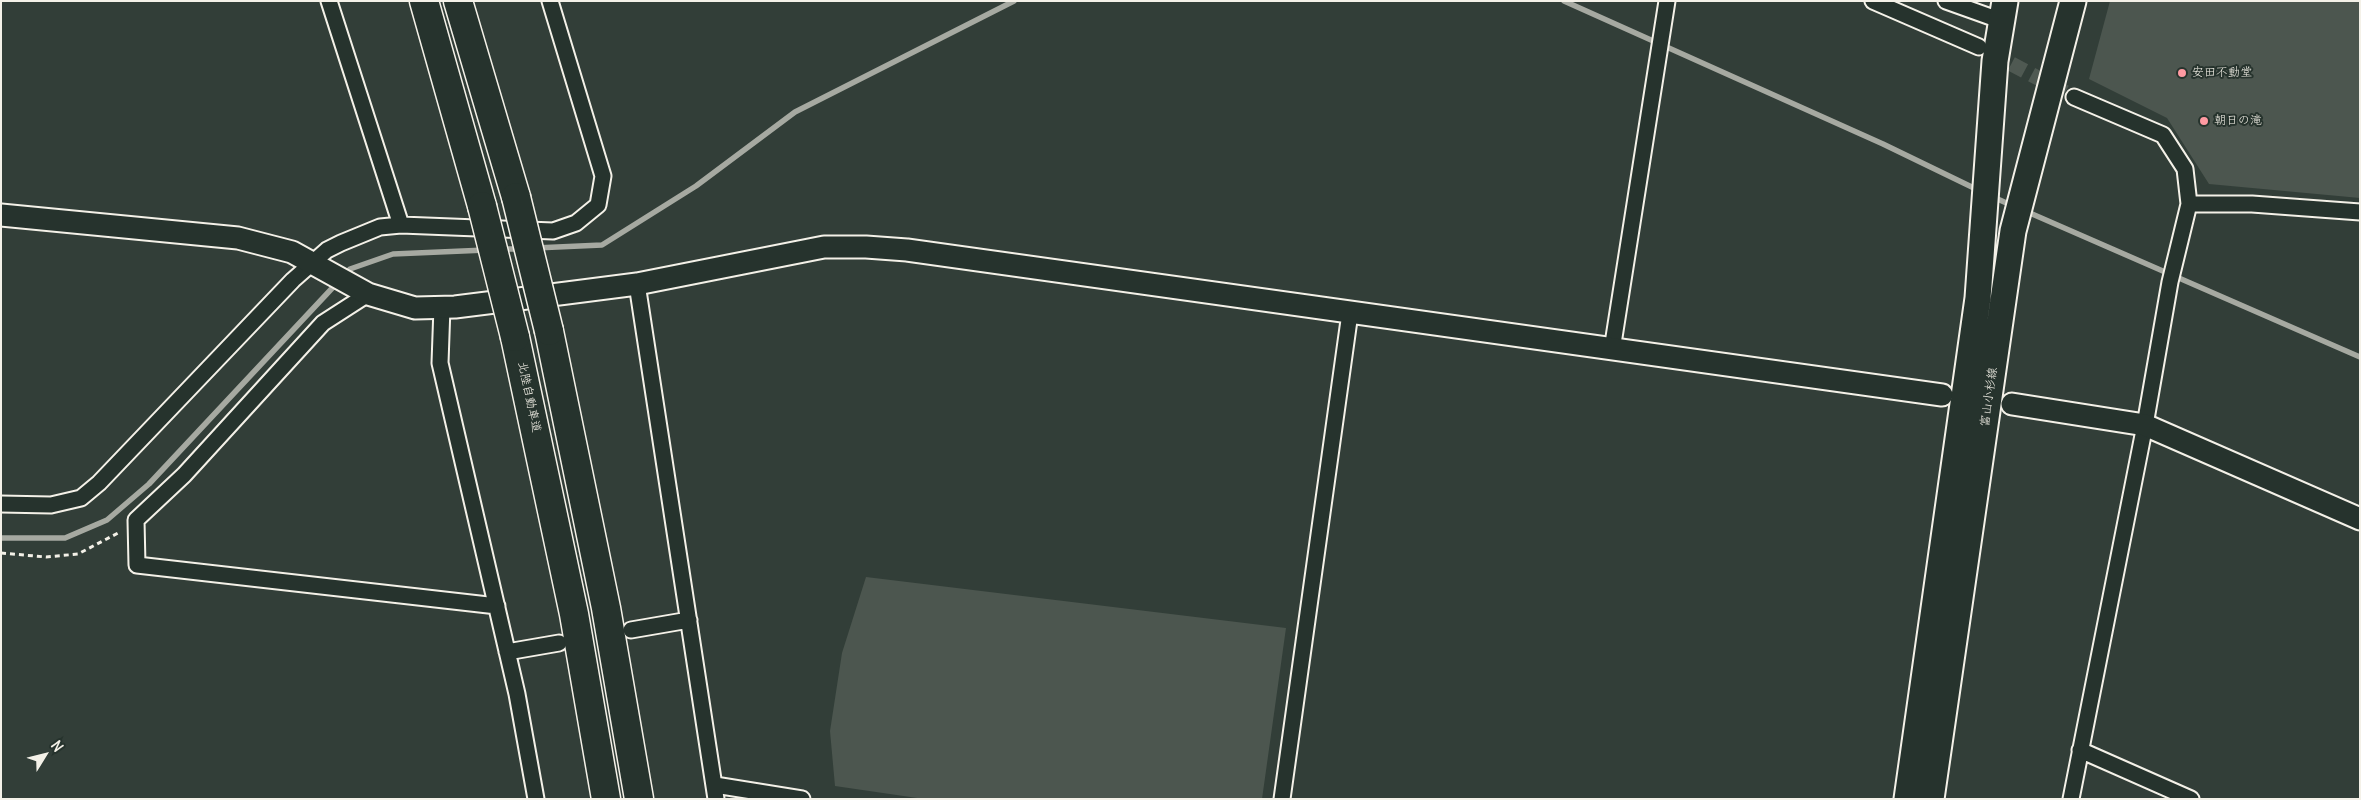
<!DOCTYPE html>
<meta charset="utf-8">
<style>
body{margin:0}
#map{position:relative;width:2361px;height:800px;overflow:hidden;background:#323e38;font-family:Delius,sans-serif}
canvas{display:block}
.frame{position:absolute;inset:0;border:2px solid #f4f1e8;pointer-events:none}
.north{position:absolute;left:20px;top:730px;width:50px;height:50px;-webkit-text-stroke:4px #26332d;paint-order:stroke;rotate:54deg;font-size:14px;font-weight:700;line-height:20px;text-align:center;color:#f4f1e8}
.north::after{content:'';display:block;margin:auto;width:18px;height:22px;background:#f4f1e8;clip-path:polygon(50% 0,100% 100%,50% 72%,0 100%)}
</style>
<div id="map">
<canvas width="2361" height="800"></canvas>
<div class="frame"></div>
<div class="north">N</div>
</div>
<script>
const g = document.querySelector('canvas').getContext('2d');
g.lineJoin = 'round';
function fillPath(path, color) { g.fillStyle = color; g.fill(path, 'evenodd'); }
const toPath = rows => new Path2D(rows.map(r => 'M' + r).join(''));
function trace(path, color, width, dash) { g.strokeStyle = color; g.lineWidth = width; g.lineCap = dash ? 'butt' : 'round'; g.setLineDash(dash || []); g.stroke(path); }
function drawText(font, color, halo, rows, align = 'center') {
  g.font = font + ' Delius,"Klee One",sans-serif'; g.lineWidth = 4; g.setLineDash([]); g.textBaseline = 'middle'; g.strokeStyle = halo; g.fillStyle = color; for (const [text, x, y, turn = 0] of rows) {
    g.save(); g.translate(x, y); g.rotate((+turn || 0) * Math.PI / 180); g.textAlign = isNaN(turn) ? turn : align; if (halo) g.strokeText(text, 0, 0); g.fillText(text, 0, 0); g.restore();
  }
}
const green = toPath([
 [2110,1,2360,1,2360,198,2209,184,2167,118,2089,79],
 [866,577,1286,628,1262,799,924,799,835,786,830,731,842,653]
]);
const stream = toPath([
 [1564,1,1883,144,1978,190],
 [1991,196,2013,206],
 [2023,210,2360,357],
 [535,248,602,245,696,186,795,112,1014,1],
 [500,249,521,249],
 [344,276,350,269,393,254,486,250],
 [1,538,65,538,107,520,149,484,337,283]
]);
const streetTunnel = toPath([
 [1991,53,2074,97]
]);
const path = toPath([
 [1,553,46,557,78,554,120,532]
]);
const street = toPath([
 [329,1,401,225],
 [1873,1,1979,47],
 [1946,1,2002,21],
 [2189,204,2252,204,2360,212],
 [637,284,716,799],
 [368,294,323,323,184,475,136,520,137,565,497,606],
 [442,307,440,363,517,694,536,799],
 [1612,350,1667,1],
 [1,504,51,505,81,498,99,483,293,280,327,250,341,243,380,227,401,225,553,231,576,223,598,205,603,176,550,1],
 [631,630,689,620],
 [507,652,559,643],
 [2080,750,2191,799],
 [715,785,802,799],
 [1282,799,1350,313],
 [2071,799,2145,425,2170,282,2189,204,2185,169,2163,135,2074,97]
]);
const secondary = toPath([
 [1,215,238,238,292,252,368,294,415,308,455,307,567,293,637,284,824,247,866,247,907,250,1942,395],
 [2012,404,2145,425,2360,519]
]);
const primary = toPath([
 [1907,799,1978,298,1995,61,2005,1],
 [1931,799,2013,231,2073,1]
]);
const highway = toPath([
 [424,1,482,206],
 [458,1,516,197],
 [549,331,606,608,639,799],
 [515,337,574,614,606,799]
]);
const highwayBridge = toPath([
 [516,197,549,331],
 [482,206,515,337]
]);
const markers = [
 [2182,73,5,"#ff9aa2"],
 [2204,121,5,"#ff9aa2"]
];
const poiNames = [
 ["安田不動堂",2192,73],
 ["朝日の滝",2214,121]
];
const streetNames = [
 ["北陸自動車道",529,397,78],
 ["富山小杉線",1989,397,-82]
];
fillPath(green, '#4c564f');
trace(stream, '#a6a9a1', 5.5);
trace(streetTunnel, '#4f5952', 15, [15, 8]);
trace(street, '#f4f1e8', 19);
trace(secondary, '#f4f1e8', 25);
trace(primary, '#f4f1e8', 29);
trace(highway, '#f4f1e8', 31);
trace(path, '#f4f1e8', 3, [5, 4]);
trace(street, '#26332d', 15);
trace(secondary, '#26332d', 21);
trace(primary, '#26332d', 25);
trace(highway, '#26332d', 28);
trace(highwayBridge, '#f4f1e8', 31, []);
trace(highwayBridge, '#26332d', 28);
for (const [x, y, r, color] of markers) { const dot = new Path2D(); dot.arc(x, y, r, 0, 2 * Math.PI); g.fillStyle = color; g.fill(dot); trace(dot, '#26332d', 2); }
drawText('12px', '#f4f1e8', '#26332d', poiNames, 'left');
drawText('12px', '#f4f1e8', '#26332d', streetNames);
</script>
